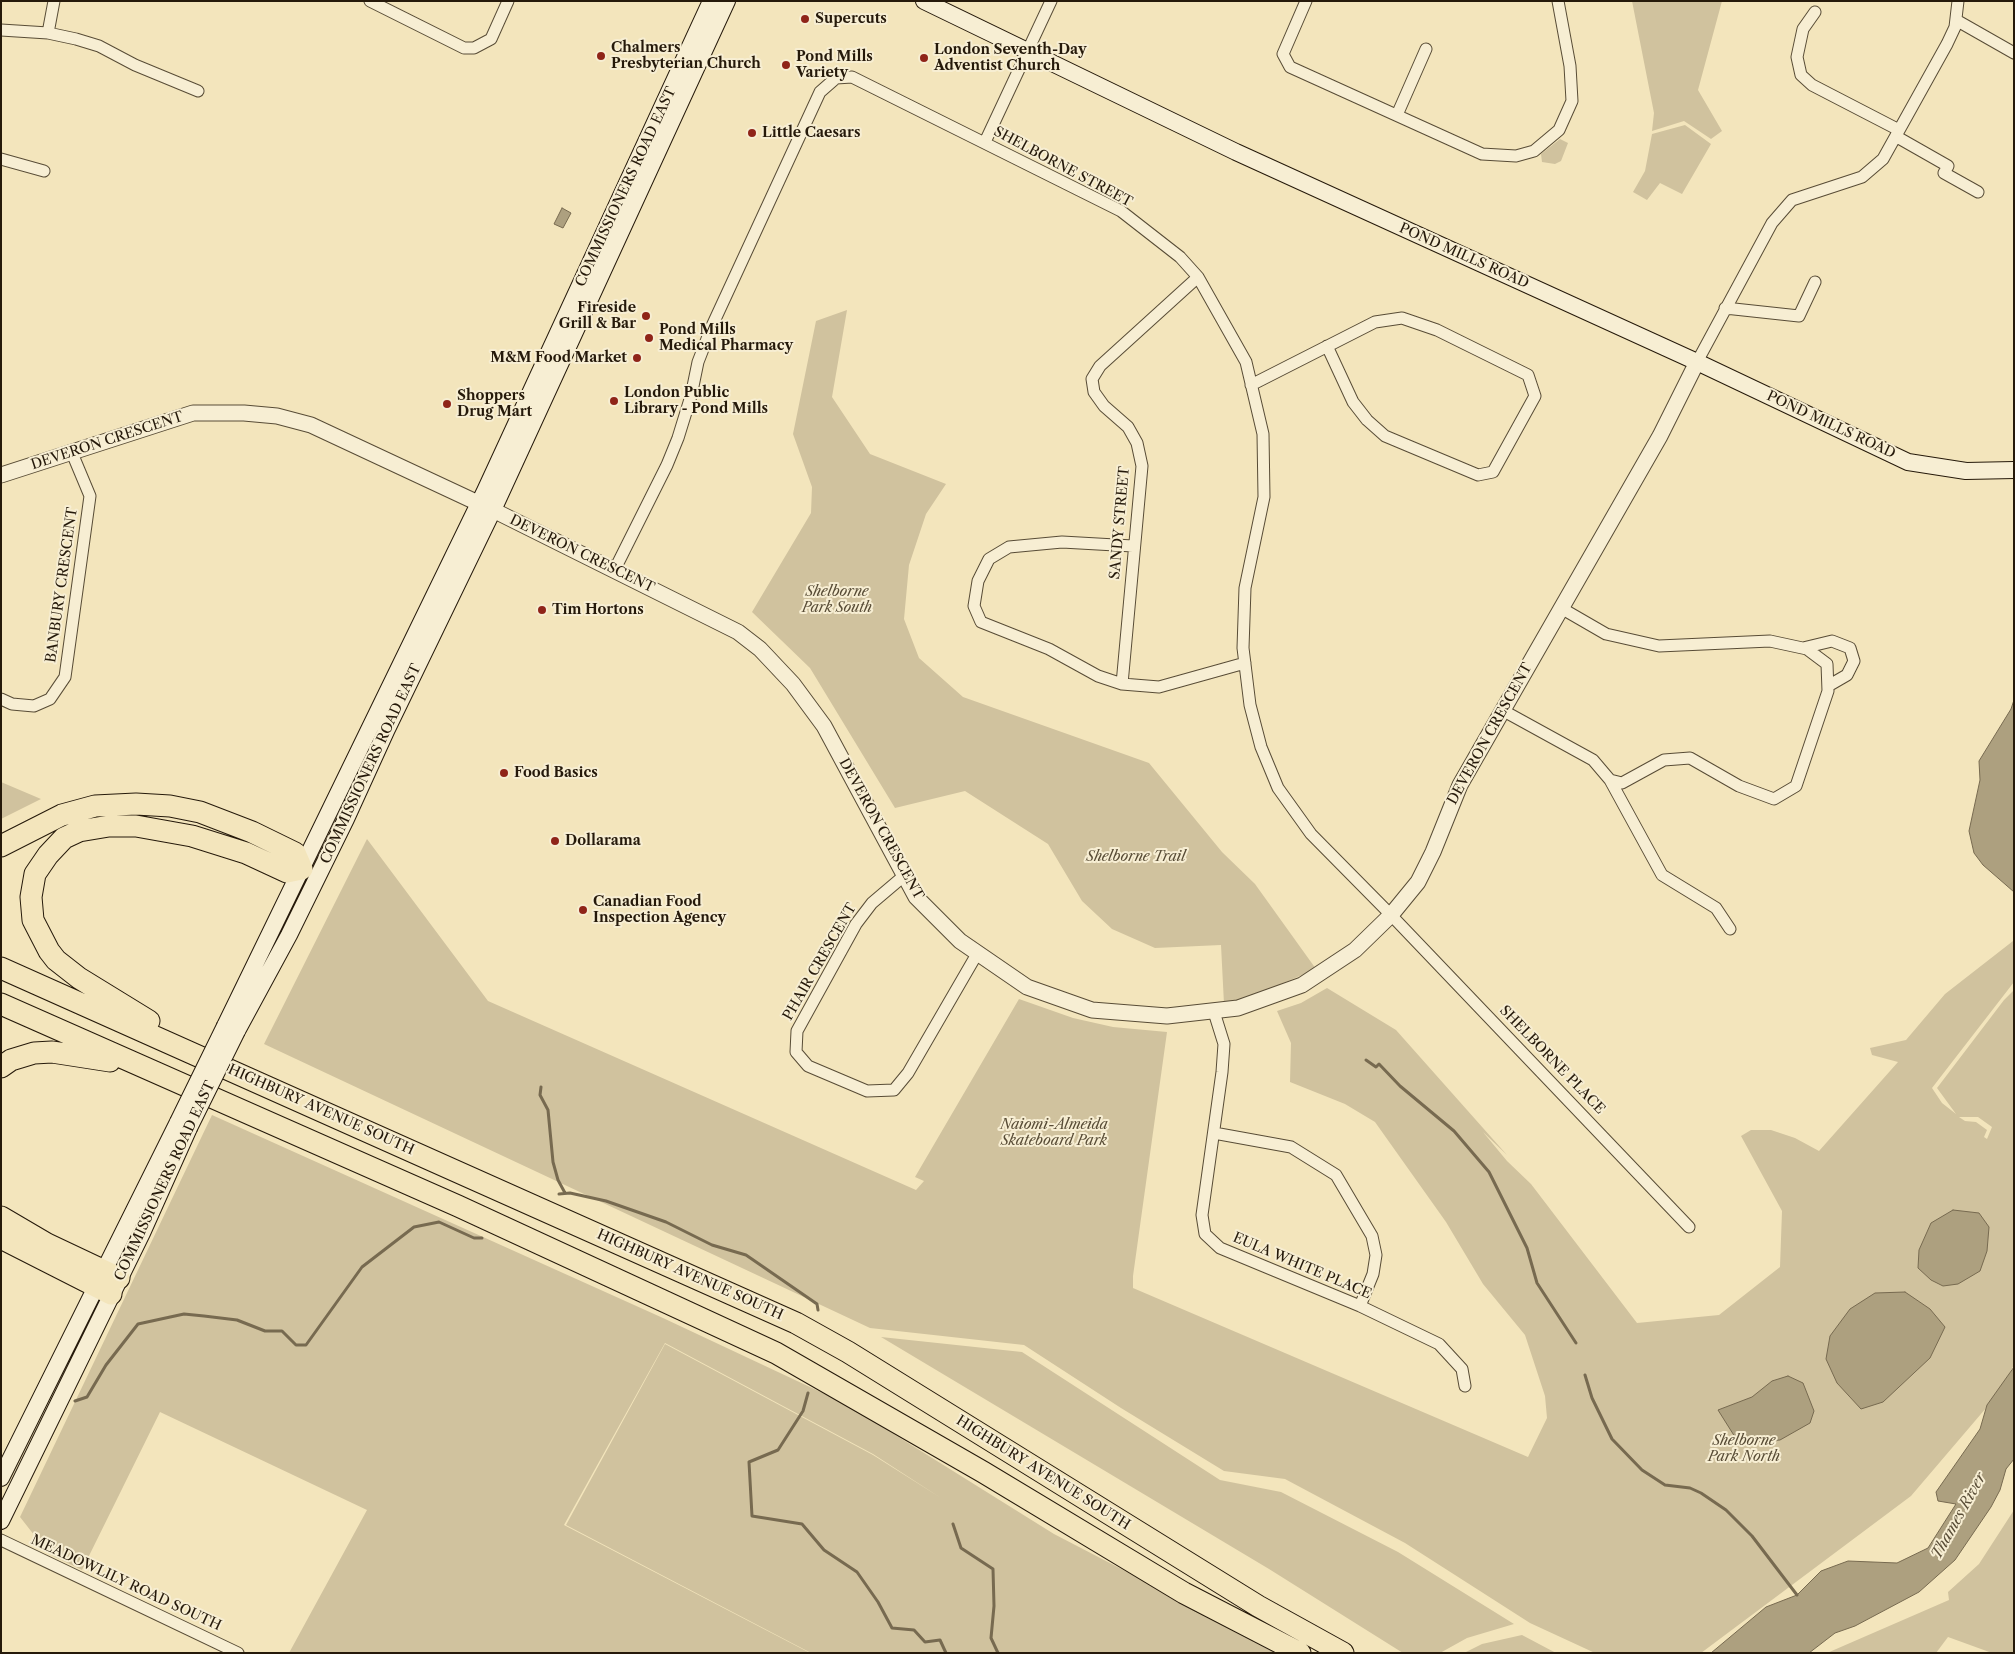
<!DOCTYPE html>
<style>
body{margin:0}
#map{position:relative;width:2015px;height:1654px;overflow:hidden;background:#f3e5bc;font-family:"Libre Caslon Text",serif}
canvas{display:block}
.frame{position:absolute;inset:0;border:2px solid #25190a;pointer-events:none}
</style>
<div id="map">
<canvas width="2015" height="1654"></canvas>
<div class="frame"></div>
</div>
<script>
const g = document.querySelector('canvas').getContext('2d');
g.lineJoin = 'round';
function fillPath(path, color) { g.fillStyle = color; g.fill(path, 'evenodd'); }
const toPath = rows => new Path2D(rows.map(r => 'M' + r).join(''));
function trace(path, color, width, dash) { g.strokeStyle = color; g.lineWidth = width; g.lineCap = dash ? 'butt' : 'round'; g.setLineDash(dash || []); g.stroke(path); }
function drawText(font, color, halo, rows, align = 'center') {
  g.font = font + ' "Libre Caslon Text",serif'; g.lineWidth = 4; g.setLineDash([]); g.textBaseline = 'middle'; g.strokeStyle = halo; g.fillStyle = color; for (const [text, x, y, turn = 0] of rows) {
    g.save(); g.translate(x, y); g.rotate((+turn || 0) * Math.PI / 180); g.textAlign = isNaN(turn) ? turn : align; if (halo) g.strokeText(text, 0, 0); g.fillText(text, 0, 0); g.restore();
  }
}
const green = toPath([
 [1632,1,1722,1,1698,90,1722,131,1711,139,1684,121,1652,131,1654,113],
 [1685,125,1711,144,1682,194,1660,183,1647,200,1633,192,1645,171,1652,134],
 [1560,139,1568,143,1561,161,1555,164,1542,162,1541,154],
 [847,310,832,397,870,454,946,484,926,514,909,565,904,619,919,658,963,697,1149,763,1222,852,1255,884,1316,969,1253,996,1224,1004,1221,945,1155,948,1112,929,1082,901,1048,844,965,791,895,808,810,668,752,612,811,513,812,487,793,434,816,321],
 [1,782,41,799,1,819],
 [367,839,488,1001,916,1190,924,1181,915,1177,1019,999,1073,1018,1113,1027,1167,1032,1133,1276,1133,1288,1528,1457,1547,1418,1545,1396,1525,1335,1483,1284,1446,1222,1375,1122,1345,1104,1290,1082,1291,1043,1277,1011,1301,1003,1327,988,1396,1030,1507,1155,1483,1132,1507,1161,1531,1184,1637,1323,1719,1315,1780,1267,1782,1211,1741,1136,1751,1130,1771,1130,1795,1138,1819,1151,1898,1062,1872,1055,1870,1048,1906,1040,1945,994,2013,941,2014,982,1932,1088,1942,1103,1956,1114,1937,1088,2004,1000,2014,990,2014,1365,1998,1394,1911,1496,1701,1653,1595,1653,1530,1623,1405,1543,1285,1479,1224,1471,1121,1408,1024,1345,870,1328,264,1044],
 [1959,1117,1978,1117,1992,1127,1987,1139,1984,1137,1987,1130,1976,1122,1965,1121],
 [212,1115,663,1318,844,1403,1054,1534,1283,1653,811,1653,566,1525,665,1344,873,1455,941,1498,873,1454,665,1343,564,1525,810,1653,289,1653,367,1510,160,1412,82,1570,49,1554,20,1517],
 [881,1337,1022,1352,1220,1480,1281,1492,1398,1552,1514,1624,1467,1638,1440,1653,1403,1653,1269,1569],
 [2014,1510,2014,1653,1992,1653,1948,1637,1936,1653,1827,1653,1949,1600,1948,1592,1979,1564],
 [1522,1635,1556,1653,1464,1653,1482,1644]
]);
const water = toPath([
 [562,208,571,213,563,228,554,224,562,208],
 [2014,700,2014,892,1983,865,1974,853,1969,831,1980,780,1979,761,2011,709,2014,700],
 [1953,1210,1979,1213,1989,1227,1987,1251,1980,1271,1958,1284,1943,1286,1931,1280,1918,1268,1919,1250,1931,1223,1953,1210],
 [1905,1292,1930,1309,1945,1327,1930,1358,1883,1402,1861,1409,1837,1383,1826,1359,1830,1336,1850,1309,1875,1293,1905,1292],
 [2014,1367,2014,1459,2006,1469,2000,1490,1991,1507,1955,1560,1919,1592,1855,1626,1835,1633,1809,1653,1711,1653,1766,1607,1797,1595,1821,1571,1848,1561,1897,1563,1928,1548,1956,1504,1938,1501,1936,1492,1980,1429,1987,1405,2014,1367],
 [1788,1376,1803,1383,1814,1411,1810,1423,1780,1440,1742,1443,1735,1437,1718,1410,1752,1397,1772,1381,1788,1376]
]);
const stream = toPath([
 [1366,1060,1376,1067,1379,1064,1400,1086,1454,1131,1489,1172,1527,1248,1537,1283,1576,1343],
 [541,1087,540,1095,548,1110,553,1162,558,1180,565,1193],
 [559,1194,570,1193,606,1201,666,1222,712,1245,746,1255,817,1304,818,1310],
 [1585,1375,1592,1398,1612,1439,1642,1470,1665,1485,1690,1488,1701,1493,1726,1510,1752,1536,1797,1595],
 [808,1393,803,1411,778,1450,749,1462,752,1516,802,1524,824,1550,857,1572,878,1602,892,1628,914,1630,925,1642,940,1640,946,1653],
 [75,1401,87,1397,106,1365,138,1324,184,1314,204,1316,237,1320,265,1331,282,1331,296,1345,306,1345,362,1267,414,1227,439,1222,474,1238,482,1238],
 [953,1524,961,1548,993,1569,994,1606,991,1638,998,1653]
]);
const minor = toPath([
 [370,1,464,48,474,48,491,39,508,1],
 [1306,1,1283,54,1290,67,1482,154,1516,156,1534,151,1559,130,1572,101,1570,66,1558,1],
 [1815,12,1803,29,1797,57,1801,75,1812,85,1899,130],
 [1956,20,2014,53],
 [1,30,48,33,76,39,99,46,135,65,198,91],
 [48,33,54,1],
 [1397,115,1426,49],
 [1897,137,1948,166,1944,173,1978,192],
 [985,142,1051,1],
 [1,159,44,171],
 [1725,308,1799,316,1815,282],
 [1697,362,1772,223,1792,200,1862,177,1883,159,1947,44,1955,27,1958,1],
 [1251,385,1375,322,1402,318,1437,330,1528,375,1535,396,1493,472,1478,475,1385,436,1367,420,1353,402,1327,346],
 [1133,546,1062,542,1009,547,989,559,978,581,974,606,981,622,1049,649,1098,676,1122,684,1159,687,1245,663],
 [615,569,667,465,678,438,691,396,698,362,712,326,820,92,836,78,852,77,1121,211,1180,257,1198,277,1246,362,1263,434,1264,497,1245,588,1243,648,1250,705,1261,747,1278,788,1311,834,1391,915,1689,1227],
 [1561,608,1606,634,1659,646,1770,641,1807,649,1827,664,1828,691,1796,786,1774,799,1739,786,1690,758,1664,760,1622,783,1610,780],
 [1803,648,1832,641,1850,648,1854,661,1847,675,1828,686],
 [1122,684,1142,466,1137,443,1128,427,1104,406,1094,392,1092,379,1100,366,1198,277],
 [1,699,12,704,34,706,50,699,65,677,90,496,72,453],
 [1502,710,1593,760,1610,780,1662,875,1716,908,1730,929],
 [905,875,872,903,856,924,797,1031,796,1052,808,1066,867,1091,894,1090,908,1073,977,954],
 [1214,1012,1224,1044,1222,1072,1202,1215,1205,1234,1220,1248,1360,1306,1439,1344,1462,1369,1465,1386],
 [1214,1133,1291,1147,1336,1175,1372,1236,1376,1255,1373,1274,1360,1306],
 [1,1540,238,1653]
]);
const tertiary = toPath([
 [1,475,193,413,244,413,277,416,311,425,493,510,738,632,760,649,793,684,824,726,916,897,960,941,1027,987,1092,1010,1167,1016,1238,1008,1302,985,1355,950,1391,915,1418,882,1433,852,1460,785,1660,436,1697,362]
]);
const secondary = toPath([
 [924,1,1236,152,1697,362,1908,462,1966,471,2014,470],
 [225,1026,485,491,711,1],
 [237,1031,289,935,346,819,387,729,493,510,727,1],
 [1,1478,178,1122],
 [1,1521,142,1233,189,1128]
]);
const motorway = toPath([
 [1,846,62,815,95,806,136,804,170,806,200,812,252,832,295,853,302,869,287,872,246,853,192,836,136,826,109,826,79,831,64,838,48,855,35,874,31,897,33,920,49,951,56,960,79,978,149,1021],
 [1,968,796,1323,848,1352,1258,1606,1343,1653],
 [1,1004,458,1206,776,1353,983,1472,1184,1593,1300,1653],
 [1,1067,11,1060,34,1053,52,1052,110,1061],
 [1,1217,47,1244,119,1278],
 [1,1238,111,1294]
]);
const secondaryBridge = toPath([
 [178,1122,225,1026],
 [189,1128,237,1031]
]);
const markers = [
 [805,19,5,"#8f2418"],
 [601,56,5,"#8f2418"],
 [924,58,5,"#8f2418"],
 [786,65,5,"#8f2418"],
 [752,133,5,"#8f2418"],
 [646,316,5,"#8f2418"],
 [649,338,5,"#8f2418"],
 [637,358,5,"#8f2418"],
 [614,401,5,"#8f2418"],
 [447,404,5,"#8f2418"],
 [542,610,5,"#8f2418"],
 [504,773,5,"#8f2418"],
 [555,841,5,"#8f2418"],
 [583,910,5,"#8f2418"]
];
const poiNames = [
 ["Supercuts",815,19],
 ["Chalmers",611,48],
 ["Presbyterian Church",611,64],
 ["London Seventh-Day",934,50],
 ["Adventist Church",934,66],
 ["Pond Mills",796,57],
 ["Variety",796,73],
 ["Little Caesars",762,133],
 ["Fireside",636,308,"right"],
 ["Grill & Bar",636,324,"right"],
 ["Pond Mills",659,330],
 ["Medical Pharmacy",659,346],
 ["M&M Food Market",627,358,"right"],
 ["London Public",624,393],
 ["Library - Pond Mills",624,409],
 ["Shoppers",457,396],
 ["Drug Mart",457,412],
 ["Tim Hortons",552,610],
 ["Food Basics",514,773],
 ["Dollarama",565,841],
 ["Canadian Food",593,902],
 ["Inspection Agency",593,918]
];
const streetNames = [
 ["SHELBORNE STREET",1063,167,28],
 ["COMMISSIONERS ROAD EAST",626,187,-65],
 ["POND MILLS ROAD",1464,256,24],
 ["POND MILLS ROAD",1831,425,25],
 ["DEVERON CRESCENT",107,441,-18],
 ["SANDY STREET",1120,523,-85],
 ["DEVERON CRESCENT",582,554,26],
 ["BANBURY CRESCENT",62,585,-82],
 ["DEVERON CRESCENT",1490,734,-61],
 ["COMMISSIONERS ROAD EAST",371,764,-65],
 ["DEVERON CRESCENT",881,829,61],
 ["PHAIR CRESCENT",820,962,-60],
 ["SHELBORNE PLACE",1552,1060,46],
 ["HIGHBURY AVENUE SOUTH",321,1110,24],
 ["COMMISSIONERS ROAD EAST",165,1181,-65],
 ["EULA WHITE PLACE",1302,1266,23],
 ["HIGHBURY AVENUE SOUTH",690,1275,24],
 ["HIGHBURY AVENUE SOUTH",1043,1473,32],
 ["MEADOWLILY ROAD SOUTH",126,1583,25]
];
const parkNames = [
 ["Shelborne",837,592],
 ["Park South",837,608],
 ["Shelborne Trail",1136,857],
 ["Naiomi-Almeida",1054,1125],
 ["Skateboard Park",1054,1141],
 ["Shelborne",1744,1441],
 ["Park North",1744,1457]
];
const waterNames = [
 ["Thames River",1959,1516,-61]
];
fillPath(green, '#d0c29e');
fillPath(water, '#ada07f');
trace(water, '#776a50', 1);
trace(stream, '#776a50', 3);
trace(minor, '#584c36', 13);
trace(tertiary, '#584c36', 17);
trace(secondary, '#25190a', 18);
trace(motorway, '#25190a', 23);
trace(minor, '#f7eed3', 11);
trace(tertiary, '#f7eed3', 15);
trace(secondary, '#f7eed3', 16);
trace(motorway, '#f3e5bc', 21);
trace(secondaryBridge, '#25190a', 18, []);
trace(secondaryBridge, '#f7eed3', 16);
for (const [x, y, r, color] of markers) { const dot = new Path2D(); dot.arc(x, y, r, 0, 2 * Math.PI); g.fillStyle = color; g.fill(dot); trace(dot, '#f7eed3', 2); }
drawText('bold 14px', '#25190a', '#f7eed3', poiNames, 'left');
drawText('14px', '#25190a', '#f7eed3', streetNames);
drawText('italic 14px', '#584c36', '#f7eed3', parkNames);
drawText('italic 15px', '#5b4f39', '#f7eed3', waterNames);
</script>
